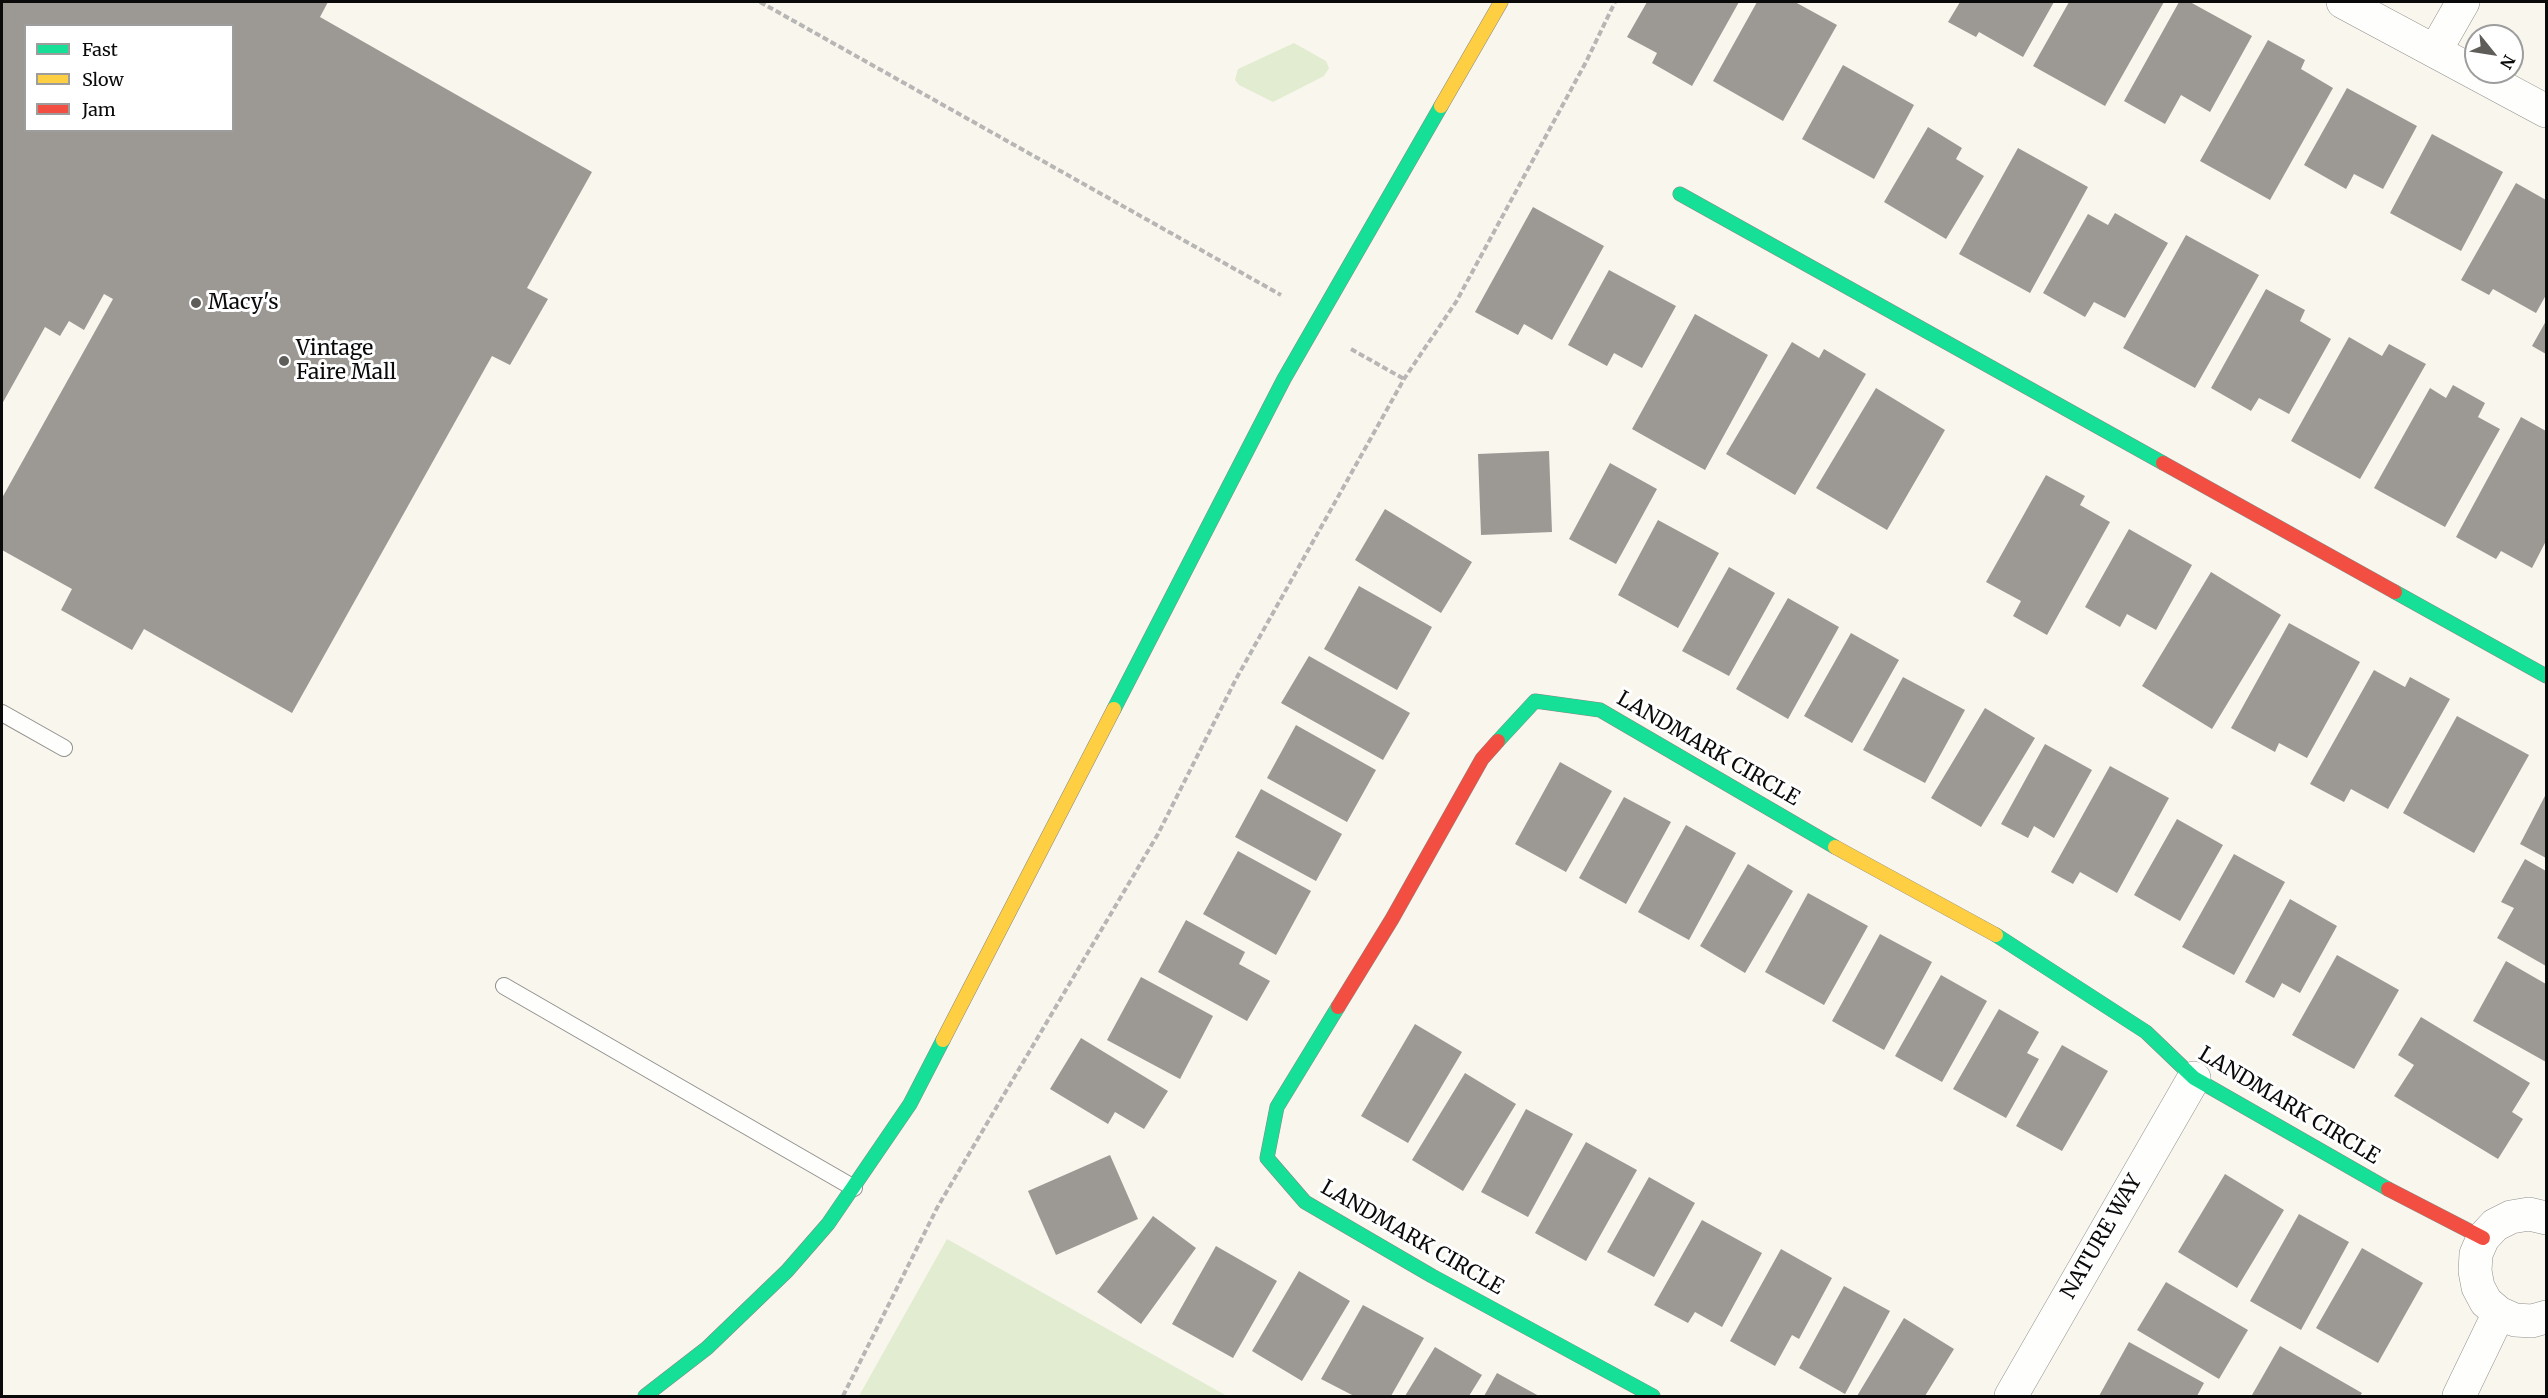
<!DOCTYPE html>
<style>
body{margin:0}
#map{position:relative;width:2548px;height:1398px;overflow:hidden;background:#f9f6ee;font-family:Merriweather,serif}
canvas{display:block}
.frame{position:absolute;inset:0;border:3px solid #0a0a0a;pointer-events:none}
.legend{position:absolute;left:24px;top:24px;width:210px;height:108px;box-sizing:border-box;background:#fff;border:2px solid #9d9d9d;margin:0;padding:8px 10px;list-style:none;font-size:18px;color:#0a0a0a}
.legend li{display:flex;align-items:center;gap:12px;height:30px}
.legend b{width:30px;border:2px solid #9d9d9d}
.north{position:absolute;left:2464px;top:24px;width:60px;height:60px;box-sizing:border-box;background:#fff;border:2px solid #9d9d9d;border-radius:50%;rotate:120deg;font-size:16px;font-weight:700;line-height:24px;text-align:center;color:#0a0a0a}
.north::after{content:'';display:block;margin:auto;width:21px;height:27px;background:#5e5d5a;clip-path:polygon(50% 0,100% 100%,50% 72%,0 100%)}
</style>
<div id="map">
<canvas width="2548" height="1398"></canvas>
<div class="frame"></div>
<ul class="legend">
<li><b style="height:8px;background:#16e098"></b>Fast</li>
<li><b style="height:8px;background:#ffcf43"></b>Slow</li>
<li><b style="height:8px;background:#f24e42"></b>Jam</li>
</ul>
<div class="north">N</div>
</div>
<script>
const g = document.querySelector('canvas').getContext('2d');
g.lineJoin = 'round';
function fillPath(path, color) { g.fillStyle = color; g.fill(path, 'evenodd'); }
const toPath = rows => new Path2D(rows.map(r => 'M' + r).join(''));
function trace(path, color, width, dash) { g.strokeStyle = color; g.lineWidth = width; g.lineCap = dash ? 'butt' : 'round'; g.setLineDash(dash || []); g.stroke(path); }
function drawText(font, color, halo, rows, align = 'center') {
  g.font = font + ' Merriweather,serif'; g.lineWidth = 6; g.setLineDash([]); g.textBaseline = 'middle'; g.strokeStyle = halo; g.fillStyle = color; for (const [text, x, y, turn = 0] of rows) {
    g.save(); g.translate(x, y); g.rotate((+turn || 0) * Math.PI / 180); g.textAlign = isNaN(turn) ? turn : align; if (halo) g.strokeText(text, 0, 0); g.fillText(text, 0, 0); g.restore();
  }
}
const green = toPath([
 [1294,43,1326,61,1329,68,1324,76,1273,102,1239,85,1235,80,1238,69],
 [947,1239,1227,1396,859,1396]
]);
const building = toPath([
 [2,2,328,2,320,17,592,172,527,288,548,299,510,365,492,356,292,713,144,629,132,650,61,610,72,589,2,550,2,498,113,299,104,294,84,330,69,321,60,336,45,327,2,404],
 [26,26,232,26,232,130,26,130],
 [1647,2,1739,2,1692,86,1652,63,1657,53,1627,37],
 [1757,2,1795,2,1837,25,1783,121,1713,81],
 [1960,2,2054,2,2023,57,1979,32,1976,37,1948,22],
 [2069,2,2164,2,2105,106,2033,66],
 [2179,2,2190,2,2252,36,2210,112,2181,95,2165,124,2124,101],
 [2268,40,2305,60,2301,69,2333,88,2270,200,2200,161],
 [1843,65,1914,105,1874,179,1802,139],
 [2347,88,2417,126,2383,189,2354,174,2346,189,2304,165],
 [1928,127,1962,148,1956,159,1984,176,1946,239,1884,202],
 [2432,134,2503,172,2461,251,2390,213],
 [2018,148,2088,187,2030,293,1959,254],
 [2516,183,2546,200,2546,295,2536,313,2493,289,2489,295,2461,280],
 [1533,207,1604,246,1552,340,1524,324,1518,335,1475,312],
 [2115,213,2168,243,2125,318,2094,302,2085,317,2043,293,2088,214,2108,225],
 [2186,235,2259,275,2195,388,2123,348],
 [1609,270,1676,306,1642,368,1614,353,1607,366,1568,345],
 [2266,289,2305,310,2300,321,2331,339,2289,414,2259,398,2251,411,2211,388],
 [1695,314,1768,355,1705,470,1632,429],
 [2546,321,2546,354,2532,346],
 [2349,337,2382,356,2389,344,2426,364,2360,479,2291,441],
 [1792,342,1819,358,1824,349,1866,374,1795,495,1726,454],
 [2453,385,2485,403,2478,417,2500,429,2445,527,2374,488,2430,388,2446,398],
 [1876,388,1945,430,1887,530,1816,488],
 [2521,417,2546,431,2546,541,2532,568,2501,551,2496,559,2456,537],
 [1549,451,1552,532,1481,535,1478,454],
 [1610,463,1657,489,1616,564,1569,539],
 [2046,475,2085,496,2080,505,2110,522,2047,635,2013,616,2021,601,1986,582],
 [1385,509,1472,562,1441,613,1355,560],
 [1658,520,1719,553,1678,628,1618,595],
 [2129,529,2192,565,2156,630,2127,614,2120,627,2085,607],
 [1729,567,1775,593,1729,676,1682,651],
 [2211,572,2281,615,2212,729,2142,686],
 [1359,586,1432,627,1397,690,1324,649],
 [1788,598,1839,627,1788,719,1736,689],
 [2289,623,2360,662,2307,758,2279,743,2275,752,2231,728],
 [1851,633,1899,660,1852,743,1804,716],
 [1309,656,1410,713,1383,760,1281,703],
 [2374,670,2405,687,2410,677,2450,699,2388,809,2351,789,2344,802,2310,784],
 [1903,677,1965,710,1925,783,1863,750],
 [1985,708,2035,738,1981,827,1931,798],
 [2457,716,2529,755,2474,853,2403,813],
 [1296,725,1376,770,1347,822,1267,778],
 [2045,744,2092,770,2054,838,2034,826,2028,838,2001,824],
 [1560,762,1612,791,1566,872,1515,844],
 [2110,766,2169,798,2117,893,2080,872,2073,884,2051,872],
 [1261,789,1342,834,1316,881,1235,837],
 [2546,794,2546,858,2520,844],
 [1624,797,1671,822,1626,904,1579,878],
 [2177,819,2223,845,2180,921,2134,895],
 [1686,825,1736,853,1689,940,1638,912],
 [1238,851,1311,891,1276,955,1203,914],
 [2234,854,2285,882,2234,975,2182,947],
 [2525,859,2546,871,2546,966,2497,938,2514,908,2501,902],
 [1748,864,1793,891,1745,973,1700,946],
 [1808,893,1868,926,1824,1005,1765,972],
 [2290,899,2337,926,2300,993,2282,983,2274,998,2245,982],
 [1186,920,1245,952,1239,964,1270,981,1247,1021,1158,972],
 [1880,934,1932,962,1884,1050,1832,1021],
 [2337,955,2399,990,2354,1069,2292,1035],
 [2506,961,2546,984,2546,1062,2473,1021],
 [1941,975,1987,1001,1942,1082,1895,1056],
 [1141,977,1213,1016,1180,1079,1107,1040],
 [1999,1009,2039,1032,2027,1053,2039,1059,2006,1118,1953,1089],
 [2421,1017,2530,1083,2512,1112,2523,1119,2498,1159,2394,1096,2414,1065,2398,1055],
 [1415,1024,1462,1052,1408,1143,1361,1116],
 [1081,1038,1168,1091,1144,1129,1115,1112,1108,1124,1050,1089],
 [2062,1045,2108,1071,2062,1151,2016,1126],
 [1465,1073,1516,1104,1463,1191,1412,1160],
 [1526,1109,1573,1134,1528,1217,1481,1192],
 [1586,1142,1637,1170,1586,1261,1535,1233],
 [1110,1155,1138,1219,1056,1255,1028,1191],
 [2225,1174,2284,1210,2237,1288,2178,1252],
 [1649,1177,1695,1203,1654,1277,1607,1252],
 [2299,1214,2349,1242,2301,1330,2250,1301],
 [1153,1216,1196,1248,1141,1324,1097,1292],
 [1702,1220,1762,1253,1722,1327,1695,1312,1688,1323,1654,1305],
 [1216,1246,1277,1281,1233,1358,1172,1324],
 [2362,1248,2423,1283,2378,1363,2316,1328],
 [1781,1249,1832,1278,1799,1339,1792,1335,1775,1366,1730,1341],
 [1299,1271,1350,1301,1302,1381,1252,1351],
 [2166,1282,2248,1330,2219,1379,2137,1330],
 [1844,1286,1890,1311,1845,1394,1799,1368],
 [1363,1305,1424,1338,1391,1396,1354,1396,1321,1379],
 [1904,1318,1954,1349,1925,1396,1857,1396],
 [2129,1342,2204,1383,2197,1396,2099,1396],
 [2280,1346,2362,1393,2360,1396,2252,1395],
 [1435,1347,1482,1375,1469,1396,1405,1396],
 [1497,1373,1539,1396,1484,1396]
]);
const path = toPath([
 [760,2,1281,295],
 [1351,349,1404,379],
 [843,1396,937,1208,1158,834,1236,679,1404,379,1456,302,1586,62,1615,2]
]);
const lane = toPath([
 [2,713,64,748],
 [504,986,854,1188]
]);
const street = toPath([
 [2343,2,2546,111],
 [2435,51,2463,2],
 [2546,1218,2529,1214,2511,1217,2495,1225,2483,1238,2476,1254,2475,1271,2478,1287,2486,1302,2499,1313,2515,1320,2532,1321,2546,1317],
 [2011,1396,2194,1078],
 [2459,1396,2499,1313]
]);
const fast = toPath([
 [1680,194,2163,463],
 [2395,592,2546,676],
 [1114,709,1284,379,1441,106],
 [1498,741,1535,701,1600,710,1835,847],
 [1996,935,2146,1032,2194,1078,2388,1189],
 [1338,1007,1277,1107,1267,1158,1305,1202,1432,1276,1653,1396],
 [645,1396,707,1348,787,1271,828,1224,910,1104,943,1040]
]);
const slow = toPath([
 [1441,106,1501,2],
 [1835,847,1996,935],
 [943,1040,1114,709]
]);
const jam = toPath([
 [2163,463,2395,592],
 [1338,1007,1392,919,1482,759,1498,741],
 [2388,1189,2483,1238]
]);
const markers = [
 [196,303,6,"#5e5d5a"],
 [284,361,6,"#5e5d5a"]
];
const poiNames = [
 ["Macy's",208,303],
 ["Vintage",296,349],
 ["Faire Mall",296,373]
];
const streetNames = [
 ["LANDMARK CIRCLE",1708,749,30],
 ["LANDMARK CIRCLE",2289,1106,31],
 ["NATURE WAY",2102,1237,-60],
 ["LANDMARK CIRCLE",1412,1238,30]
];
fillPath(green, '#e2ecd0');
fillPath(building, '#9c9994');
trace(lane, '#92908d', 18);
trace(street, '#92908d', 34);
trace(fast, '#888783', 15);
trace(slow, '#888783', 15);
trace(jam, '#888783', 15);
trace(path, '#b7b6b5', 4, [6, 3]);
trace(lane, '#fefefc', 16);
trace(street, '#fefefc', 33);
trace(fast, '#16e098', 14);
trace(slow, '#ffcf43', 14);
trace(jam, '#f24e42', 14);
for (const [x, y, r, color] of markers) { const dot = new Path2D(); dot.arc(x, y, r, 0, 2 * Math.PI); g.fillStyle = color; g.fill(dot); trace(dot, '#fff', 2); }
drawText('21px', '#0a0a0a', '#fff', poiNames, 'left');
drawText('21px', '#0a0a0a', '#fff', streetNames);
</script>
